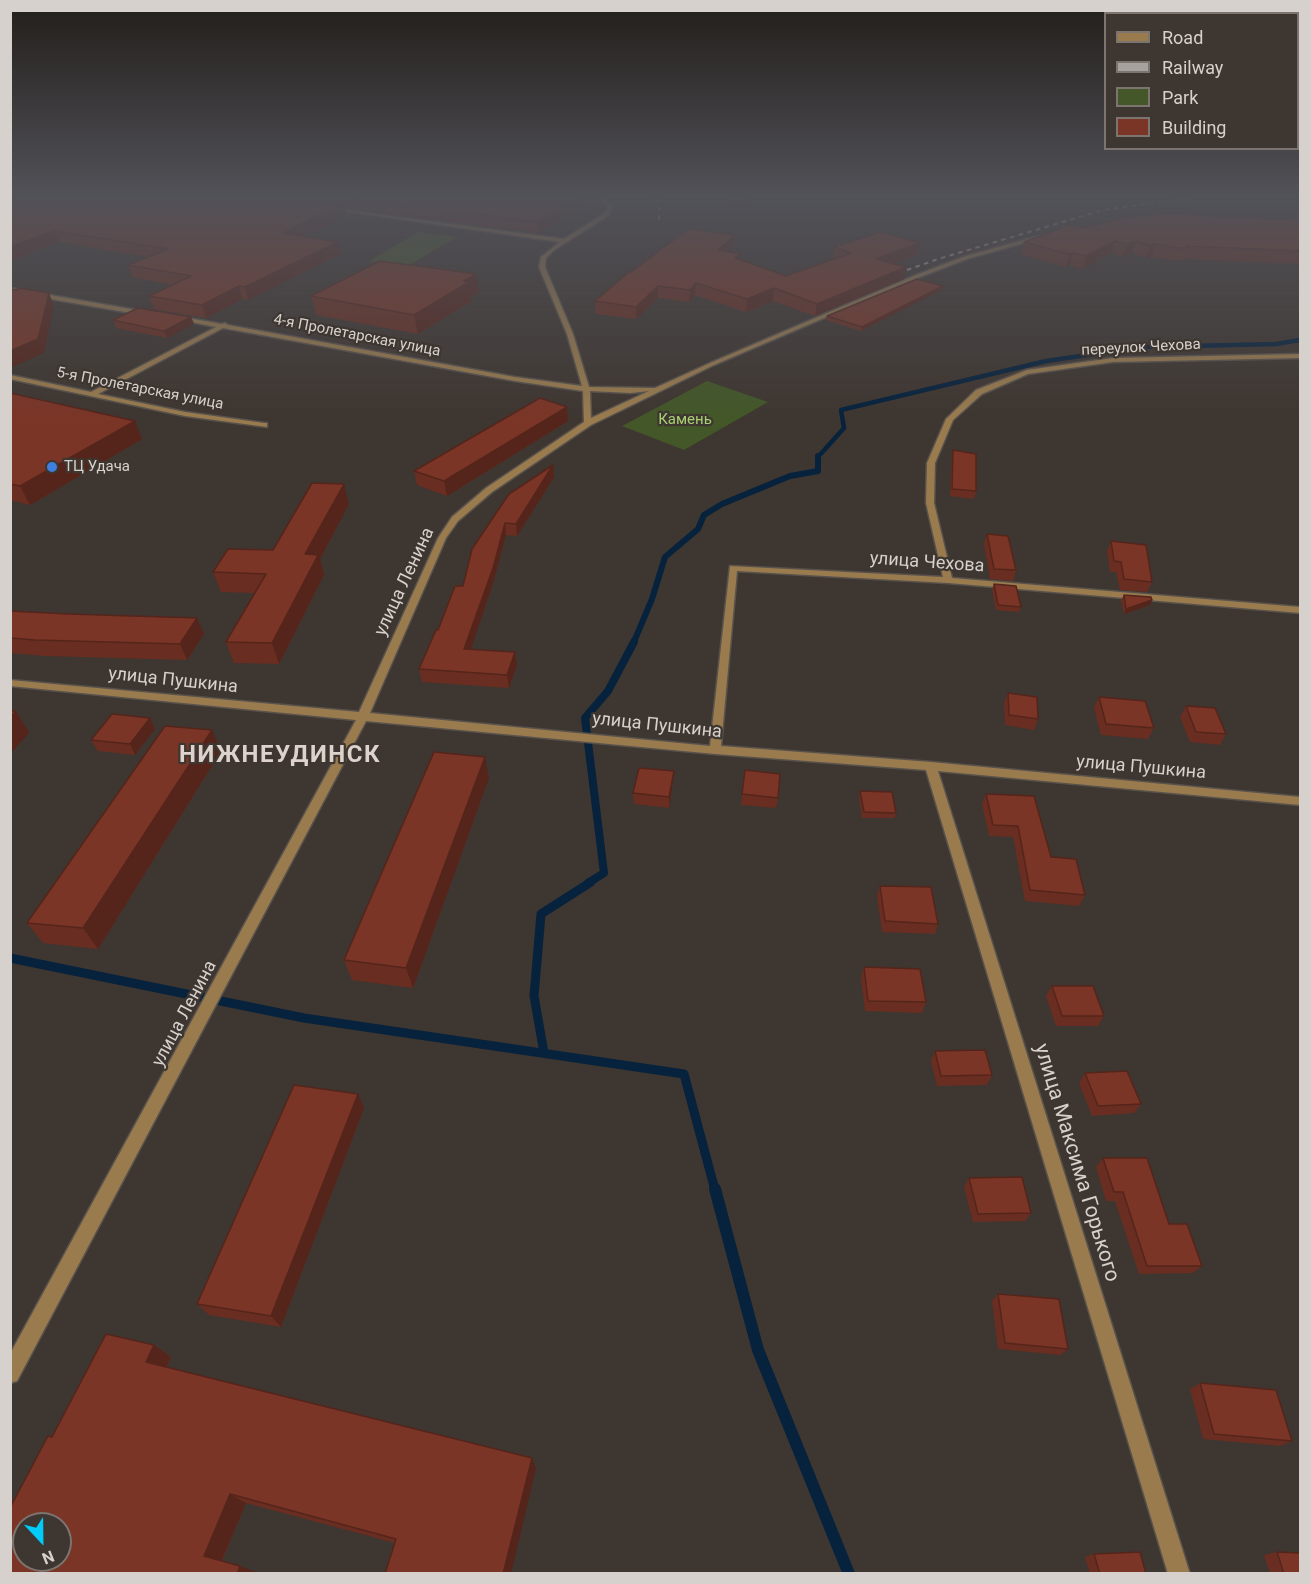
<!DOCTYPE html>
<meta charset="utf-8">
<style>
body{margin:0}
#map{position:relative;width:1311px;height:1584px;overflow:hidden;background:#3e3630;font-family:Roboto,sans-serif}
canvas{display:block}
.frame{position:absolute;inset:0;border:12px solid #d6d1cd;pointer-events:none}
.legend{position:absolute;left:1104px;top:12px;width:195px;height:138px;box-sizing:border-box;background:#3e3630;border:2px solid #7b746f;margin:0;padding:8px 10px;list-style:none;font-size:18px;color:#d6d1cd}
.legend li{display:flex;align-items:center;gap:12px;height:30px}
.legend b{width:30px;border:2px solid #7b746f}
.north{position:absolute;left:12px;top:1512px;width:60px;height:60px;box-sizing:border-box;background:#3e3630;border:2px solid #7b746f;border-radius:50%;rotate:158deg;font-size:16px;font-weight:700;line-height:24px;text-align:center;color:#d6d1cd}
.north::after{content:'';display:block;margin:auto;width:21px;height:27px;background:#00cbf9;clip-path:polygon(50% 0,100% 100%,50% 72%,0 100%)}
</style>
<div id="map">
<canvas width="1311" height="1584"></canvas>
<div class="frame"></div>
<ul class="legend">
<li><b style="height:8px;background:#997b4e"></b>Road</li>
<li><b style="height:8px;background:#a8a29e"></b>Railway</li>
<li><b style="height:16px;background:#435728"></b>Park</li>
<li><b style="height:16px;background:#7a3526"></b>Building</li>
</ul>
<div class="north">N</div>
</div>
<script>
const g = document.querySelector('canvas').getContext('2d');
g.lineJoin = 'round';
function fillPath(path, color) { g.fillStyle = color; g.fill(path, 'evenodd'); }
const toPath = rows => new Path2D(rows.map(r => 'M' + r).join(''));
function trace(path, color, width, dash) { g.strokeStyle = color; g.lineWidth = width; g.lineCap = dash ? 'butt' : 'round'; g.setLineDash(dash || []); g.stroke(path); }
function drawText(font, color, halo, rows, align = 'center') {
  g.font = font + ' Roboto,sans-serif'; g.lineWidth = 4.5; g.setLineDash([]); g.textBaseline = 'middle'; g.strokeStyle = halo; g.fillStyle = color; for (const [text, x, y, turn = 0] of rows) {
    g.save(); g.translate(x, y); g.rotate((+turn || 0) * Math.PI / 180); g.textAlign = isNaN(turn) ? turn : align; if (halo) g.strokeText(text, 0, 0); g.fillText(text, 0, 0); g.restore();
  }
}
const green = toPath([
 [418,232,457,237,409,265,399,266,369,261],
 [707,381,768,402,684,450,622,426]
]);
const streamFar4 = toPath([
 [818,457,844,428,841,410,1046,361,1143,347,1276,344,1300,340]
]);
const streamFar3 = toPath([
 [633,644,652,599,665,557,698,529,704,515,722,504,790,476,818,471,818,456]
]);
const streamFar2 = toPath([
 [588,883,604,873,585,718,608,691,634,642]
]);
const streamFar1 = toPath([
 [10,958,304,1018,684,1074,715,1190],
 [544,1053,534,996,541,914,591,882]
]);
const stream = toPath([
 [715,1189,758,1350,849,1574]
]);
const minor = toPath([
 [598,198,603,198,613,207,608,216,554,250,546,258,545,267,573,334,589,387,655,388,710,363,916,275,963,257,1042,235,1045,237,967,259,920,277,714,365,591,425,492,492,458,521,446,538,370,713,710,746,730,566,943,577,926,503,927,463,946,419,976,390,1027,370,1113,358,1300,354,1300,358,1113,362,1028,374,982,394,953,420,935,463,934,503,952,578,1300,607,1300,613,948,583,737,571,721,746,931,762,1300,797,1300,805,938,771,1190,1574,1168,1574,926,770,715,754,366,721,17,1381,10,1383,10,1354,356,720,10,686,10,680,359,712,438,538,452,517,486,488,584,422,583,391,515,381,223,328,98,394,185,412,264,423,267,423,267,427,185,416,10,379,10,375,91,392,216,327,175,319,174,318,177,316,222,324,225,323,228,325,515,377,582,386,567,334,539,267,541,257,560,242,328,209,330,208,564,239,604,214,608,207,598,198],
 [590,391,631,393,649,391,591,418,590,391],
 [10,288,148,312,151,314,148,316,10,292,10,288]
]);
const rail = toPath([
 [656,198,660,212,658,224],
 [890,276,938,259,1103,210,1189,198]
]);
const wall = toPath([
 [10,198,588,198,577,204,578,207,538,233,345,209,347,215,303,236,341,254,248,300,242,299,206,318,154,309,149,296,173,285,132,277,128,265,148,257,59,242],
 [727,198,752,198,745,204,727,204],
 [1300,220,1300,264,1182,259,1181,261,1151,257,1146,258,1132,253,1123,257,1111,253,1083,269,1070,265,1066,267,1021,254,1024,242,1084,228],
 [734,247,728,252,741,260,786,276,833,259,834,247,918,254,893,264,904,279,815,316,773,301,746,312,695,295,689,302,658,298,636,319,596,314,595,301,631,272],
 [476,274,479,292,471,297,472,301,418,334,316,315,311,296],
 [942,290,861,331,826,320,827,316],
 [191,317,194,324,167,338,116,328,113,320],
 [10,393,142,439,30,505,10,500],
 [567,407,568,421,447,496,417,485,414,471],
 [953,450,976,491,974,499,950,496,952,457],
 [554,477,517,536,506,535,494,580,471,649,517,665,509,688,422,682,419,669,463,586,472,549],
 [349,504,320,559,324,575,279,664,234,663,226,642,254,593,221,592,213,572,273,550],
 [987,534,1016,570,1013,581,990,579,984,544],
 [1111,541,1152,582,1147,592,1120,590,1116,572,1110,572,1107,551],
 [994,584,1021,607,1019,612,996,610,992,589],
 [1124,595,1150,605,1124,614,1121,600],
 [10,611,204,634,187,660,45,656,10,653],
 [1008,693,1038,719,1034,730,1005,725,1004,703],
 [1099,697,1154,728,1148,739,1101,735,1094,708],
 [1186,706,1226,734,1220,745,1190,742,1180,717],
 [150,718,155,729,135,755,98,751,91,740],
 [221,751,98,949,43,943,27,923],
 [745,770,778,798,776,808,741,805],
 [674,771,673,782,669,808,634,804,633,793],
 [489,778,413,988,352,980,344,960],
 [860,791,896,813,895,818,862,818,859,797],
 [986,794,1051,857,1085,895,1079,906,1025,901,1013,837,989,836,982,804],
 [880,886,938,924,935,934,882,932,877,896],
 [864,967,926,1002,922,1013,865,1011,861,978],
 [1052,986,1104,1016,1098,1026,1056,1026,1046,996],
 [935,1051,992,1075,987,1085,937,1086,931,1061],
 [1085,1073,1141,1104,1134,1113,1092,1116,1079,1083],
 [364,1108,281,1327,209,1315,197,1304],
 [1103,1158,1169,1224,1202,1266,1193,1273,1139,1274,1115,1201,1106,1201,1096,1167],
 [969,1178,1031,1213,1025,1221,973,1222,964,1187],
 [998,1294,1068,1349,1061,1355,998,1349,992,1301],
 [154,1345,171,1357,167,1367,536,1468,395,1543,246,1503,222,1561,256,1572,10,1574,52,1437],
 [1200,1383,1292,1441,1280,1446,1203,1439,1190,1389],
 [1277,1552,1300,1574,1270,1574,1264,1555],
 [1094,1554,1146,1574,1090,1574,1085,1557]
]);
const shadedWall = toPath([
 [573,198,588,198,577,204,578,207,538,233,537,222],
 [745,198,752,198,745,204],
 [344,204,347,215,285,245,282,233],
 [54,231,59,242,10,261,10,247],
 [735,235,734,247,718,262,718,250],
 [1115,241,1111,253,1083,269,1086,256],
 [1136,241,1132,253,1123,257,1127,244],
 [338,242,341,254,248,300,245,287],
 [920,243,918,254,874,271,876,259],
 [1155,244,1151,257,1146,258,1150,245],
 [1073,253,1070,265,1066,267,1069,254],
 [906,267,904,279,815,316,817,304],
 [476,274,479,292,471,297,472,301,418,334,414,315],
 [696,283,695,295,689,302,690,290],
 [239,286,242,299,206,318,202,305],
 [658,286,658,298,636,319,636,307],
 [943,286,942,290,861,331,862,327],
 [774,288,773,301,746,312,747,299],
 [49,293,54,306,44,353,10,368,10,351],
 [191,317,194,324,167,338,164,331],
 [567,407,568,421,447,496,444,481],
 [135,421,142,439,30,505,20,486],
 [553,465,554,477,517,536,516,524],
 [344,484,349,504,320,559,324,575,279,664,272,643,305,554],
 [505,523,506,535,494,580,467,661,464,649],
 [1152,600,1150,605,1124,614,1126,609],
 [197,618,204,634,187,660,180,644],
 [515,652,517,665,509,688,507,675],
 [16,711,29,733,10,754,10,717],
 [150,718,155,729,135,755,130,744],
 [212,730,221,751,98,949,83,928],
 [485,757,489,778,413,988,406,968],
 [674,771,673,782,669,808,669,797],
 [358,1094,364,1108,281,1327,271,1316],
 [154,1345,171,1357,163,1374,146,1362],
 [532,1458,536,1468,511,1574,503,1574],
 [230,1494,246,1503,221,1562,204,1556],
 [240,1566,256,1572,255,1574,237,1574]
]);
const building = toPath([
 [10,198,300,198,344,204,282,233,338,242,245,287,239,286,202,305,149,296,191,276,128,265,168,249,54,231,10,247,10,198],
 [343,198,574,198,537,222,343,198],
 [1170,214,1300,220,1300,251,1187,246,1185,249,1155,244,1150,245,1136,241,1127,244,1115,241,1086,256,1073,253,1069,254,1024,242,1070,225,1084,228,1133,216,1170,214],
 [688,229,735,235,718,250,741,254,735,258,786,276,851,253,834,247,881,232,920,243,876,259,906,267,817,304,774,288,747,299,696,283,690,290,658,286,636,307,595,301,629,272,631,272,688,229],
 [380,261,476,274,464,281,469,282,414,315,311,296,380,261],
 [917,279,943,286,862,327,827,316,917,279],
 [20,288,49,293,38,339,10,351,10,289,16,290,20,288],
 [138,308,191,317,164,331,113,320,138,308],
 [10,393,135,421,20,486,10,484,10,393],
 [540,398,567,407,444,481,414,471,540,398],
 [953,450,976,454,976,491,952,489,953,450],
 [553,465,516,524,505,523,493,568,464,649,515,652,507,675,419,669,436,630,438,630,455,586,463,586,472,549,509,494,553,465],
 [312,483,344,484,305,554,318,555,272,643,226,642,266,574,213,572,228,549,273,550,312,483],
 [987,534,1008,536,1016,570,994,569,987,534],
 [1111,541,1146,545,1152,582,1124,579,1121,562,1114,561,1111,541],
 [994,584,1016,586,1021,607,998,605,994,584],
 [1124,595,1151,597,1152,600,1126,609,1124,595],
 [10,611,68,614,197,618,180,644,35,640,10,638,10,611],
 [1008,693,1037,697,1038,719,1009,715,1008,693],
 [1099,697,1145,701,1154,728,1106,724,1099,697],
 [1186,706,1215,708,1226,734,1196,732,1186,706],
 [10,711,16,711,10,717,10,711],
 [112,714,150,718,130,744,91,740,112,714],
 [165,726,212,730,83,928,27,923,165,726],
 [434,752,485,757,406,968,344,960,434,752],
 [639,768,674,771,669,797,633,793,639,768],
 [745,770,780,774,778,798,742,794,745,770],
 [860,791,892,792,896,813,864,812,860,791],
 [986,794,1034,796,1051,857,1076,859,1085,895,1030,890,1018,826,993,825,986,794],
 [880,886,931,887,938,924,885,921,880,886],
 [864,967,920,969,926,1002,868,1001,864,967],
 [1052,986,1093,986,1104,1016,1062,1016,1052,986],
 [985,1050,992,1075,941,1076,935,1051,985,1050],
 [1127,1071,1141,1104,1098,1106,1085,1073,1127,1071],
 [294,1085,358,1094,271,1316,197,1304,294,1085],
 [1103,1158,1147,1158,1169,1224,1187,1224,1202,1266,1147,1266,1123,1192,1114,1192,1103,1158],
 [1022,1177,1031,1213,978,1214,969,1178,1022,1177],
 [998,1294,1059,1299,1068,1349,1005,1343,998,1294],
 [106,1334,154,1345,146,1362,532,1458,503,1574,385,1574,396,1539,230,1494,204,1556,240,1566,237,1574,10,1574,10,1508,48,1436,52,1437,106,1334],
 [24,1524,60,1524,60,1560,24,1560,24,1524],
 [1200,1383,1276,1390,1292,1441,1214,1434,1200,1383],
 [1140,1552,1146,1574,1100,1574,1094,1554,1140,1552],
 [1277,1552,1300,1553,1300,1574,1284,1574,1277,1552]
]);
const markers = [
 [52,467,6,"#3f7fe0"]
];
const farStreetnames = [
 ["4-я Пролетарская улица",357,336,11],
 ["переулок Чехова",1141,348,-3],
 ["5-я Пролетарская улица",140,389,11]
];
const farParknames = [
 ["Камень",685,420]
];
const farPoinames = [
 ["ТЦ Удача",64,467]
];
const streetNames = [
 ["улица Чехова",927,563,4],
 ["улица Ленина",405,582,-65],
 ["улица Пушкина",173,681,6],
 ["улица Пушкина",657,726,6],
 ["улица Пушкина",1141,768,5],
 ["улица Ленина",185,1014,-62]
];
const nearStreetnames = [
 ["улица Максима Горького",1076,1163,73]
];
const districtNames = [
 ["НИЖНЕУДИНСК",280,756]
];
fillPath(green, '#435728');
trace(streamFar4, '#06223d', 4.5);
trace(streamFar3, '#06223d', 6);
trace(streamFar2, '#06223d', 8);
trace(streamFar1, '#06223d', 9);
trace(stream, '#06223d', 12);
trace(minor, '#59524c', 3);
fillPath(minor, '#997b4e');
trace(rail, '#a8a29e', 2, [4.5, 4.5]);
fillPath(wall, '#692e21');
fillPath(shadedWall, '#55251b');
fillPath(building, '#7a3526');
trace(building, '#55251b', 1.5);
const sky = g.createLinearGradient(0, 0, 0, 420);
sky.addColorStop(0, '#221e1a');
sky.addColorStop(0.47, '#525259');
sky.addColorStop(1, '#52525900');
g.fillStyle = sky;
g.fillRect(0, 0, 1311, 420);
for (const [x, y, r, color] of markers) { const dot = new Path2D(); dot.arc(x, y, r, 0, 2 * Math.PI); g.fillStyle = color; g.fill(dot); trace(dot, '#3e3630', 2); }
drawText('15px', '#d6d1cd', '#3e3630', farStreetnames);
drawText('15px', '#a7d072', '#3e3630', farParknames);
drawText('15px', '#d6d1cd', '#3e3630', farPoinames, 'left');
drawText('18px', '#d6d1cd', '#3e3630', streetNames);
drawText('21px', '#d6d1cd', '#3e3630', nearStreetnames);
g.letterSpacing = '1.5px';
drawText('bold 24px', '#ddd3cc', '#3e3630', districtNames);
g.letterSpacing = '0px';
</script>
